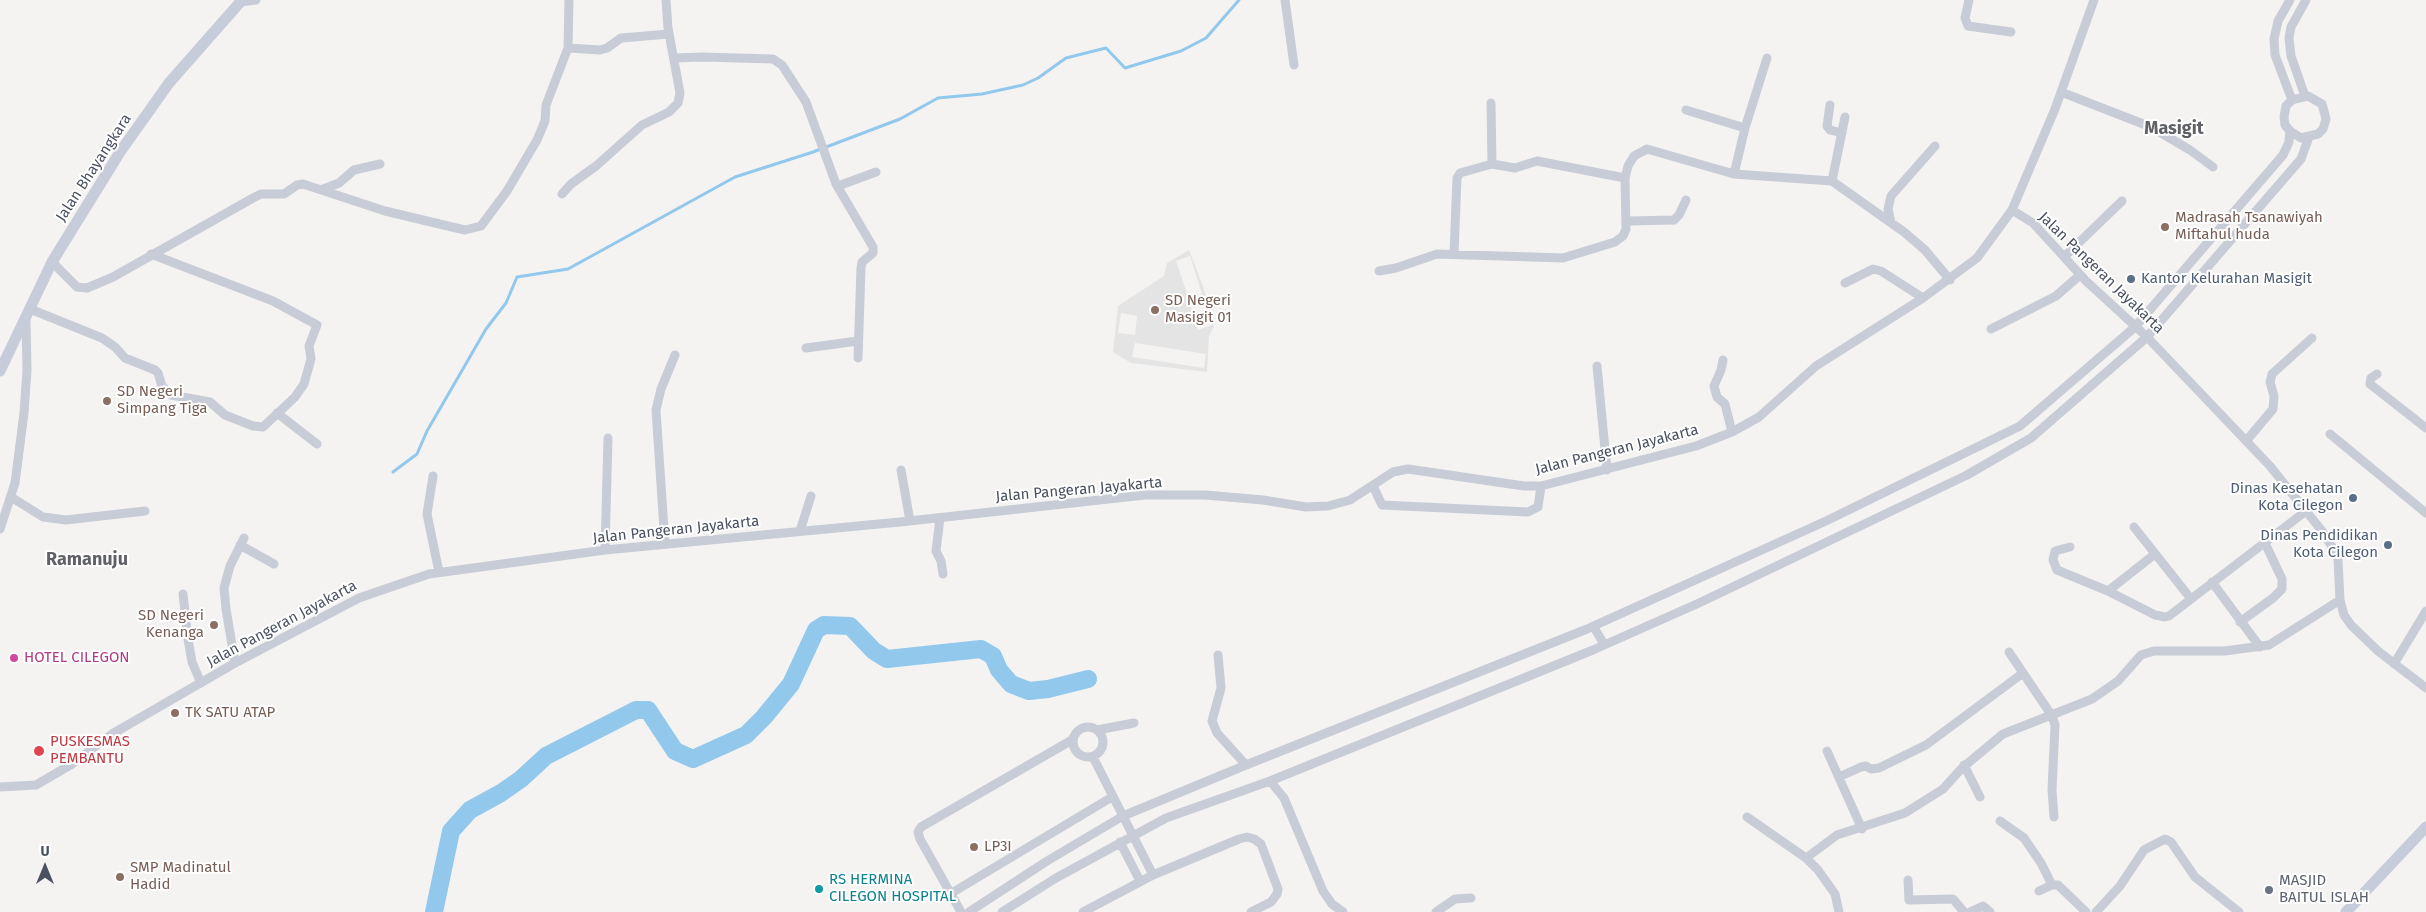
<!DOCTYPE html>
<style>
body{margin:0}
#map{position:relative;width:2426px;height:912px;overflow:hidden;background:#f4f3f2;font-family:"Fira Sans",sans-serif}
canvas{display:block}
.north{position:absolute;left:20px;top:842px;width:50px;height:50px;-webkit-text-stroke:4px #fff;paint-order:stroke;rotate:0deg;font-size:14px;font-weight:700;line-height:20px;text-align:center;color:#4a5160}
.north::after{content:'';display:block;margin:auto;width:18px;height:22px;background:#4a5160;clip-path:polygon(50% 0,100% 100%,50% 72%,0 100%)}
</style>
<div id="map">
<canvas width="2426" height="912"></canvas>
<div class="north">U</div>
</div>
<script>
const g = document.querySelector('canvas').getContext('2d');
g.lineJoin = 'round';
function fillPath(path, color) { g.fillStyle = color; g.fill(path, 'evenodd'); }
const toPath = rows => new Path2D(rows.map(r => 'M' + r).join(''));
function trace(path, color, width, dash) { g.strokeStyle = color; g.lineWidth = width; g.lineCap = dash ? 'butt' : 'round'; g.setLineDash(dash || []); g.stroke(path); }
function drawText(font, color, halo, rows, align = 'center') {
  g.font = font + ' "Fira Sans",sans-serif'; g.lineWidth = 4; g.setLineDash([]); g.textBaseline = 'middle'; g.strokeStyle = halo; g.fillStyle = color; for (const [text, x, y, turn = 0] of rows) {
    g.save(); g.translate(x, y); g.rotate((+turn || 0) * Math.PI / 180); g.textAlign = isNaN(turn) ? turn : align; if (halo) g.strokeText(text, 0, 0); g.fillText(text, 0, 0); g.restore();
  }
}
const education = toPath([
 [1189,250,1203,286,1214,326,1209,336,1207,372,1131,363,1113,352,1118,306,1164,276,1167,263],
 [1190,256,1202,294,1189,299,1176,261],
 [1203,296,1212,325,1198,330,1189,301],
 [1121,313,1137,316,1135,335,1118,333],
 [1135,343,1206,354,1204,368,1132,357]
]);
const stream = toPath([
 [393,472,417,454,427,431,486,329,506,303,517,277,568,269,735,177,813,152,900,119,938,98,982,94,1023,85,1038,78,1066,58,1106,48,1125,68,1181,51,1206,38,1239,0]
]);
const river = toPath([
 [434,912,451,831,470,810,501,793,521,779,546,756,636,710,648,710,675,751,693,759,746,735,764,717,791,684,816,630,824,625,850,626,874,651,887,659,981,649,993,656,999,670,1011,684,1029,691,1048,689,1088,679]
]);
const street = toPath([
 [1285,0,1294,65],
 [1969,0,1965,18,1968,26,2011,32],
 [2290,0,2278,21,2274,39,2275,55,2292,100],
 [240,2,256,0],
 [568,48,600,50,607,48,621,38,669,34],
 [674,58,703,57,773,59,782,65,806,102,836,184,873,247,873,253,862,262,861,268,858,358],
 [2061,92,2151,127,2190,150,2213,167],
 [2305,96,2291,56,2289,38,2291,27,2306,0],
 [1491,103,1492,164],
 [1830,105,1827,126,1830,130,1842,133],
 [1686,110,1745,128],
 [1734,174,1745,128,1767,58],
 [1832,181,1845,117],
 [838,186,876,172],
 [323,189,339,183,354,170,380,164],
 [562,194,571,184,596,166,642,125,669,112,678,103,680,93,668,28,666,0],
 [2012,210,2033,223,2086,281,2147,337,2270,466,2322,531,2336,553,2338,560,2340,600,2344,615,2351,625,2378,651,2426,688],
 [1628,221,1674,220,1679,215,1686,200],
 [1891,223,1888,209,1891,196,1935,146],
 [1454,253,1457,178,1460,173,1492,164,1515,168,1537,161,1625,178],
 [2064,257,2122,201],
 [52,262,77,287,87,288,113,277,253,198,261,194,284,194,297,185,303,184,385,211,452,227,465,230,481,226,507,191,537,140,545,121,546,105,568,48,569,0],
 [1379,271,1396,268,1437,254,1563,258,1615,242,1623,236,1626,229,1625,178,1628,166,1634,156,1647,149,1734,174,1832,181,1904,232,1925,250,1950,280],
 [1845,283,1873,269,1881,271,1923,298],
 [30,309,102,338,115,347,125,358,155,370,158,373,162,386,171,395,210,402,225,415,253,426,263,427,295,397,304,384,311,359,309,346,317,325,273,301,151,254],
 [1991,329,2056,296,2080,275],
 [806,348,858,341],
 [1723,360,1721,370,1714,386,1717,397,1725,404,1732,432],
 [1597,366,1607,470],
 [2377,374,2371,378,2370,384,2426,428],
 [277,413,317,444],
 [2330,434,2426,513],
 [2247,440,2273,409,2274,396,2270,382,2272,374,2312,338],
 [901,470,910,521],
 [433,476,427,514,439,572],
 [1373,486,1382,505,1528,512,1538,507,1541,486],
 [11,497,43,517,66,520,145,511],
 [940,518,936,551,941,561,943,574],
 [2134,527,2191,599],
 [0,529,15,483,24,413,27,370,26,320],
 [800,531,811,496],
 [665,544,656,410,661,389,675,355],
 [240,545,274,564],
 [2070,547,2055,551,2053,560,2057,570,2108,591,2155,615,2165,617,2169,616,2306,511],
 [605,550,608,438],
 [2212,582,2260,647],
 [2108,591,2155,554],
 [183,594,188,639,192,662,201,683],
 [2240,622,2273,598,2282,589,2282,579,2265,543],
 [1593,626,1604,644],
 [2009,652,2052,716,2055,725,2052,790,2054,817],
 [1218,655,1221,688,1212,721,1217,733,1246,765],
 [235,663,226,609,224,588,230,566,244,538],
 [2394,664,2426,611],
 '1073 742a15 15 0 1 1 30 0a15 15 0 1 1-30 0Z',
 [1097,730,1134,723],
 [1827,751,1862,829],
 [1093,757,1153,875],
 [1964,765,1980,797],
 [1839,777,1861,767,1866,766,1871,769,1879,768,1926,745,2023,673],
 [1270,781,1284,798,1323,891,1332,904,1343,912],
 [0,787,36,785,72,764,112,734,235,663,359,598,429,574,605,550,900,522,1145,495,1205,495,1263,500,1306,507,1328,506,1350,500,1393,472,1408,469,1524,486,1541,486,1696,446,1732,432,1759,417,1816,366,1923,298,1977,258,2012,210,2055,109,2094,0],
 [1747,817,1806,858,1818,870,1835,894,1839,912],
 [2000,821,2024,838,2041,863,2052,885],
 [1120,842,1140,881],
 [1806,858,1837,835,1905,813,1943,789,1962,768,2003,734,2092,699,2118,681,2141,655,2154,651,2225,651,2269,645,2340,600],
 [1908,880,1909,900,1953,899,1964,912],
 [2039,891,2052,885,2058,885,2086,912],
 [950,894,1112,797],
 [961,912,920,839,918,832,921,827,1072,740],
 [969,912,1047,861,1123,816,1246,765,1587,629,1826,521,2020,426,2135,327,2283,155,2289,142,2290,131,2285,125,2284,117,2286,106,2292,100,2308,96,2322,104,2326,119,2323,129,2318,134,2301,138,2290,131],
 [1002,912,1056,878,1166,818,1270,781,1593,650,1699,603,1967,475,2031,438,2147,337,2301,159,2309,137],
 [1083,912,1153,875,1239,839,1247,837,1254,839,1261,844,1278,889,1277,894,1271,902,1251,912],
 [1436,912,1455,899,1471,898],
 [1970,912,1983,906,1990,912],
 [2096,912,2120,886,2144,850,2165,839,2171,842,2195,877,2239,912]
]);
const secondary = toPath([
 [0,371,52,262,120,152,169,83,242,0],
 [2346,912,2426,827]
]);
const markers = [
 [2165,227,5,"#8d6e63"],
 [2131,279,5,"#5c6f8a"],
 [1155,310,5,"#8d6e63"],
 [107,401,5,"#8d6e63"],
 [2353,498,5,"#5c6f8a"],
 [2388,545,5,"#5c6f8a"],
 [214,625,5,"#8d6e63"],
 [14,658,5,"#d1479c"],
 [175,713,5,"#8d6e63"],
 [39,751,6,"#e0444e"],
 [974,847,5,"#8d6e63"],
 [120,877,5,"#8d6e63"],
 [819,889,5,"#0f9aa8"],
 [2269,890,5,"#6b7280"]
];
const streetNames = [
 ["Jalan Bhayangkara",94,168,-57],
 ["Jalan Pangeran Jayakarta",2101,273,44],
 ["Jalan Pangeran Jayakarta",1617,450,-14],
 ["Jalan Pangeran Jayakarta",1079,490,-5],
 ["Jalan Pangeran Jayakarta",676,530,-6],
 ["Jalan Pangeran Jayakarta",282,624,-28]
];
const educationNames = [
 ["Madrasah Tsanawiyah",2175,218],
 ["Miftahul huda",2175,235],
 ["SD Negeri",1165,301],
 ["Masigit 01",1165,318],
 ["SD Negeri",117,392],
 ["Simpang Tiga",117,409],
 ["SD Negeri",204,616,"right"],
 ["Kenanga",204,633,"right"],
 ["TK SATU ATAP",185,713],
 ["LP3I",984,847],
 ["SMP Madinatul",130,868],
 ["Hadid",130,885]
];
const serviceNames = [
 ["Kantor Kelurahan Masigit",2141,279,"left"],
 ["Dinas Kesehatan",2343,489],
 ["Kota Cilegon",2343,506],
 ["Dinas Pendidikan",2378,536],
 ["Kota Cilegon",2378,553]
];
const hotelNames = [
 ["HOTEL CILEGON",24,658]
];
const healthNames = [
 ["PUSKESMAS",50,742],
 ["PEMBANTU",50,759]
];
const cultureNames = [
 ["RS HERMINA",829,880],
 ["CILEGON HOSPITAL",829,897]
];
const worshipNames = [
 ["MASJID",2279,881],
 ["BAITUL ISLAH",2279,898]
];
const quarterNames = [
 ["Masigit",2174,129],
 ["Ramanuju",87,560]
];
fillPath(education, '#e5e4e4');
trace(stream, '#91c8ec', 3);
trace(river, '#91c8ec', 18);
trace(street, '#c7ccd6', 9);
trace(secondary, '#c6ccda', 11);
for (const [x, y, r, color] of markers) { const dot = new Path2D(); dot.arc(x, y, r, 0, 2 * Math.PI); g.fillStyle = color; g.fill(dot); trace(dot, '#fff', 2); }
drawText('15px', '#4a5160', '#fff', streetNames);
drawText('15px', '#785e54', '#fff', educationNames, 'left');
drawText('15px', '#4e5e75', '#fff', serviceNames, 'right');
drawText('15px', '#b23c85', '#fff', hotelNames, 'left');
drawText('15px', '#be3a42', '#fff', healthNames, 'left');
drawText('15px', '#0d838f', '#fff', cultureNames, 'left');
drawText('15px', '#5b616d', '#fff', worshipNames, 'left');
drawText('bold 18px', '#5f6167', '#fff', quarterNames);
</script>
